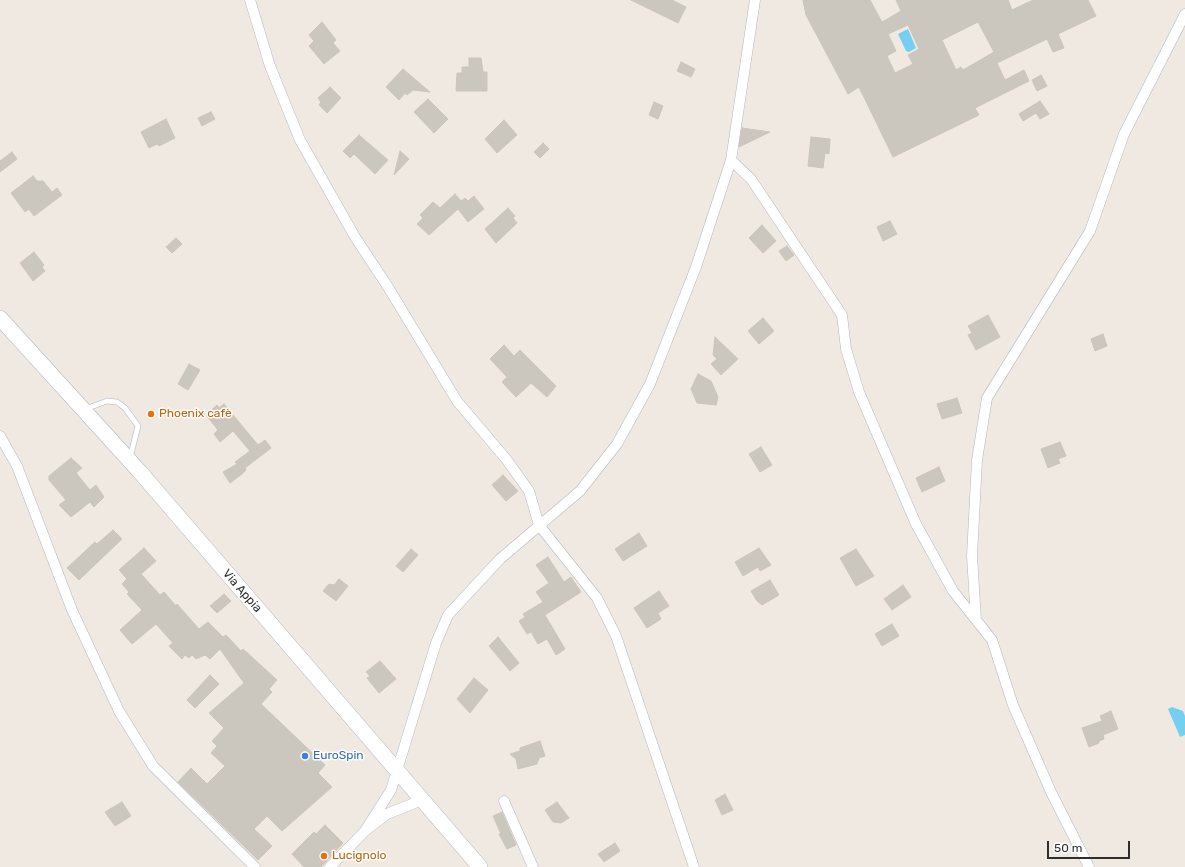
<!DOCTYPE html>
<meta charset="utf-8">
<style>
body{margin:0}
#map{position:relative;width:1185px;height:867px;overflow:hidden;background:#efe9e1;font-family:Rubik,sans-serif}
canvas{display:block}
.scale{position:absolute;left:1047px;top:841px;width:83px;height:18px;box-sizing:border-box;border:2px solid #2e2e2e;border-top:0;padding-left:5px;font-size:12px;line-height:14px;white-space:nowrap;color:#2e2e2e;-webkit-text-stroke:3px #fff;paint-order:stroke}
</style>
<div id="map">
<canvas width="1185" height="867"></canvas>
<div class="scale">50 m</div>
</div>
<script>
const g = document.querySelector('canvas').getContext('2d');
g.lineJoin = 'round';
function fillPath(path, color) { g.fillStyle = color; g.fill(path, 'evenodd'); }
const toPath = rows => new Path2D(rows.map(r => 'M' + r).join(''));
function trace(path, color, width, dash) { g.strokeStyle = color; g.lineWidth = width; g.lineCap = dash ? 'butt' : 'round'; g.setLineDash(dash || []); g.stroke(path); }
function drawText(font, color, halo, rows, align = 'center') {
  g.font = font + ' Rubik,sans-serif'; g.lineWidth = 3; g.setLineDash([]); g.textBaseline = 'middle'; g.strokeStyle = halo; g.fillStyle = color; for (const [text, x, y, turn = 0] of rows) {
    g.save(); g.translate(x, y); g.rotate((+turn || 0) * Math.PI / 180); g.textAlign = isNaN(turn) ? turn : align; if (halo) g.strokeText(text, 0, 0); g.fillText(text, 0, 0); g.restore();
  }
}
const water = toPath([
 [908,29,916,48,909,52,906,51,898,34],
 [1172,707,1183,711,1185,716,1185,735,1180,737,1168,709]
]);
const building = toPath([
 [631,0,672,0,686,7,678,23,631,0],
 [803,0,870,0,882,22,901,11,896,0,1008,0,1012,10,1033,0,1088,0,1096,16,1058,34,1064,48,1053,52,1047,39,997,63,1005,80,1024,70,1029,81,975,108,979,115,893,157,859,87,848,94,806,15,803,0],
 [978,22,994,52,963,70,961,67,956,70,942,40,978,22],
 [908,25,919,49,908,55,913,64,895,73,887,56,896,51,888,34,908,25],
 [322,22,336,40,333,43,340,51,324,64,309,46,314,41,309,35,322,22],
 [469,58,481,58,483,72,487,72,487,91,456,91,457,73,462,73,462,67,469,67,469,58],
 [681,62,695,69,691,77,677,71,681,62],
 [403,69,417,81,430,92,413,90,407,95,405,93,399,100,386,87,403,69],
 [1041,75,1047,86,1037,91,1032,80,1041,75],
 [330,87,341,98,327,113,319,105,321,102,318,98,330,87],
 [428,99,448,119,434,133,414,112,428,99],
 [1040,101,1049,114,1040,119,1036,113,1023,121,1019,114,1040,101],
 [654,102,663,106,658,119,649,115,654,102],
 [211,112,215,119,202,126,198,118,211,112],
 [166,119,175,138,159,146,157,144,149,148,141,132,166,119],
 [504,120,517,135,497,153,485,139,504,120],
 [742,128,770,132,739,147,742,128],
 [359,135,388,160,375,174,354,154,350,158,343,151,359,135],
 [811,137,830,139,829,154,825,153,823,168,808,166,811,137],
 [543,143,549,149,540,158,534,152,543,143],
 [400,151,409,159,394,175,400,151],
 [12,152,17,159,0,172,0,161,12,152],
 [33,176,37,181,43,181,52,192,57,188,62,195,34,216,29,209,25,212,11,193,33,176],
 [455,194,461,201,465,198,468,201,474,196,484,209,468,222,458,209,429,235,417,224,423,218,420,215,433,202,440,208,455,194],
 [508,208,515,216,513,218,517,223,496,243,485,229,508,208],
 [890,221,897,234,883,241,877,227,890,221],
 [762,225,776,241,763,253,749,238,762,225],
 [176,238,182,244,172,253,166,247,176,238],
 [787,246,794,255,786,261,779,251,787,246],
 [34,252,44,265,42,267,45,271,33,281,20,263,34,252],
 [988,315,1000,337,976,350,968,335,972,333,968,326,988,315],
 [763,318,774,331,759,344,748,331,763,318],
 [1103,334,1107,346,1095,351,1091,339,1103,334],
 [715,337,738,359,721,375,711,364,717,359,713,355,715,337],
 [504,345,514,356,520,350,556,386,547,397,531,383,516,397,502,382,507,377,490,359,504,345],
 [189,364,200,370,188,390,178,384,189,364],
 [698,374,711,381,718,397,716,405,697,403,691,389,698,374],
 [957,398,962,413,942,419,937,404,957,398],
 [224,404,258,445,265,440,271,448,245,468,246,470,242,474,230,483,223,472,237,464,235,462,250,451,233,431,220,442,214,434,218,430,206,415,217,405,219,408,224,404],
 [1060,442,1066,456,1058,459,1060,463,1048,468,1041,449,1060,442],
 [761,447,772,465,760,472,749,454,761,447],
 [71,458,82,468,76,473,90,490,96,485,104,497,94,507,90,502,71,517,59,505,66,500,49,480,49,476,71,458],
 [939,467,945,481,922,492,916,478,939,467],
 [503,475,518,491,506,501,492,485,503,475],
 [113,530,122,539,79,580,67,568,95,542,97,544,113,530],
 [639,533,647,546,623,561,615,549,639,533],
 [144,548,156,561,141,574,160,595,164,592,176,606,177,604,199,629,208,622,223,637,226,635,241,651,243,649,277,680,269,689,272,692,261,704,325,765,318,773,332,787,282,831,267,816,254,829,272,846,258,860,178,782,191,768,207,784,225,766,211,753,217,746,212,741,224,728,209,713,244,683,220,649,210,659,205,655,196,659,192,655,189,658,185,655,182,659,169,646,173,643,156,624,132,644,120,630,142,610,127,594,129,592,122,584,127,579,119,570,144,548],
 [759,548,771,565,760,571,758,567,743,576,735,562,759,548],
 [411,549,418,555,403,572,396,566,411,549],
 [856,549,874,576,856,586,840,558,856,549],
 [548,557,564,582,571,577,581,592,545,615,565,649,556,655,547,639,538,644,531,632,527,634,519,621,525,617,523,614,543,602,536,592,549,583,536,565,548,557],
 [339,579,348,586,336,601,323,591,329,584,334,585,339,579],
 [770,580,779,595,762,605,757,601,751,591,770,580],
 [903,585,911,597,892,610,884,599,903,585],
 [659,591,669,606,658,613,661,619,647,628,634,608,659,591],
 [224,594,231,601,217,613,210,606,224,594],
 [892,624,899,636,882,646,875,634,892,624],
 [498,637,519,663,510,671,489,646,498,637],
 [380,661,396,679,379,693,367,678,370,676,366,672,380,661],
 [210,675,219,684,195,708,187,700,210,675],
 [474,678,488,690,470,713,457,699,474,678],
 [1111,711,1118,729,1103,735,1104,739,1099,741,1099,743,1089,747,1082,728,1102,721,1100,716,1111,711],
 [540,741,545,756,539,758,537,764,518,769,516,759,510,754,520,751,520,748,540,741],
 [725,794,733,810,722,815,715,800,725,794],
 [122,802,131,816,115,826,105,812,122,802],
 [557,802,569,818,561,823,553,822,545,810,557,802],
 [502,812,516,845,507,849,499,834,501,834,493,816,502,812],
 [325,825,343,843,321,867,304,867,292,854,314,832,316,834,325,825],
 [615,843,620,851,604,862,598,854,615,843]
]);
const service = toPath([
 [85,409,107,401,117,402,125,408,138,426,130,458]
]);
const minor = toPath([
 [250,0,270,66,300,140,355,237,388,287,457,401,506,459,529,491,539,525,597,598,616,636,694,867],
 [731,160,751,179,842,315,846,349,859,392,916,524,953,591,992,640,1013,705,1051,792,1089,867],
 [0,436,17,466,72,610,119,711,153,766,255,867],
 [976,620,972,556,977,460,987,398,1090,231,1124,134,1185,14],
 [504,801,533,867],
 [365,831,391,790,436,643,448,615,500,559,580,491,617,444,650,384,696,267,731,160,755,0],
 [330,867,365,831,387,814,422,800]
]);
const secondary = toPath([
 [0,318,140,472,480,867]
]);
const markers = [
 [151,414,4,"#e8710a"],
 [305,756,4,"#3f7fe0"],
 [324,856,4,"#e8710a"]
];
const foodNames = [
 ["Phoenix cafè",159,414],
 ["Lucignolo",332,856]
];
const streetNames = [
 ["Via Appia",242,591,49]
];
const shopNames = [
 ["EuroSpin",313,756]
];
fillPath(water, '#75cff0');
fillPath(building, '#cbc7bf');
trace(building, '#cbc5ba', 1);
trace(service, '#b4b7c1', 6);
trace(minor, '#b4b7c1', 11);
trace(secondary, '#b4b7c1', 16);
trace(service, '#fff', 5);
trace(minor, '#fff', 10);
trace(secondary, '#fff', 15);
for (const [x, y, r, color] of markers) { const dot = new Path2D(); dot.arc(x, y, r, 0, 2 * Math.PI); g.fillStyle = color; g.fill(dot); trace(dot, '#fff', 1.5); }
drawText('12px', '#c56008', '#fff', foodNames, 'left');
drawText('12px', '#2e2e2e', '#fff', streetNames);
drawText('12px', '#366cbe', '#fff', shopNames, 'left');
</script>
